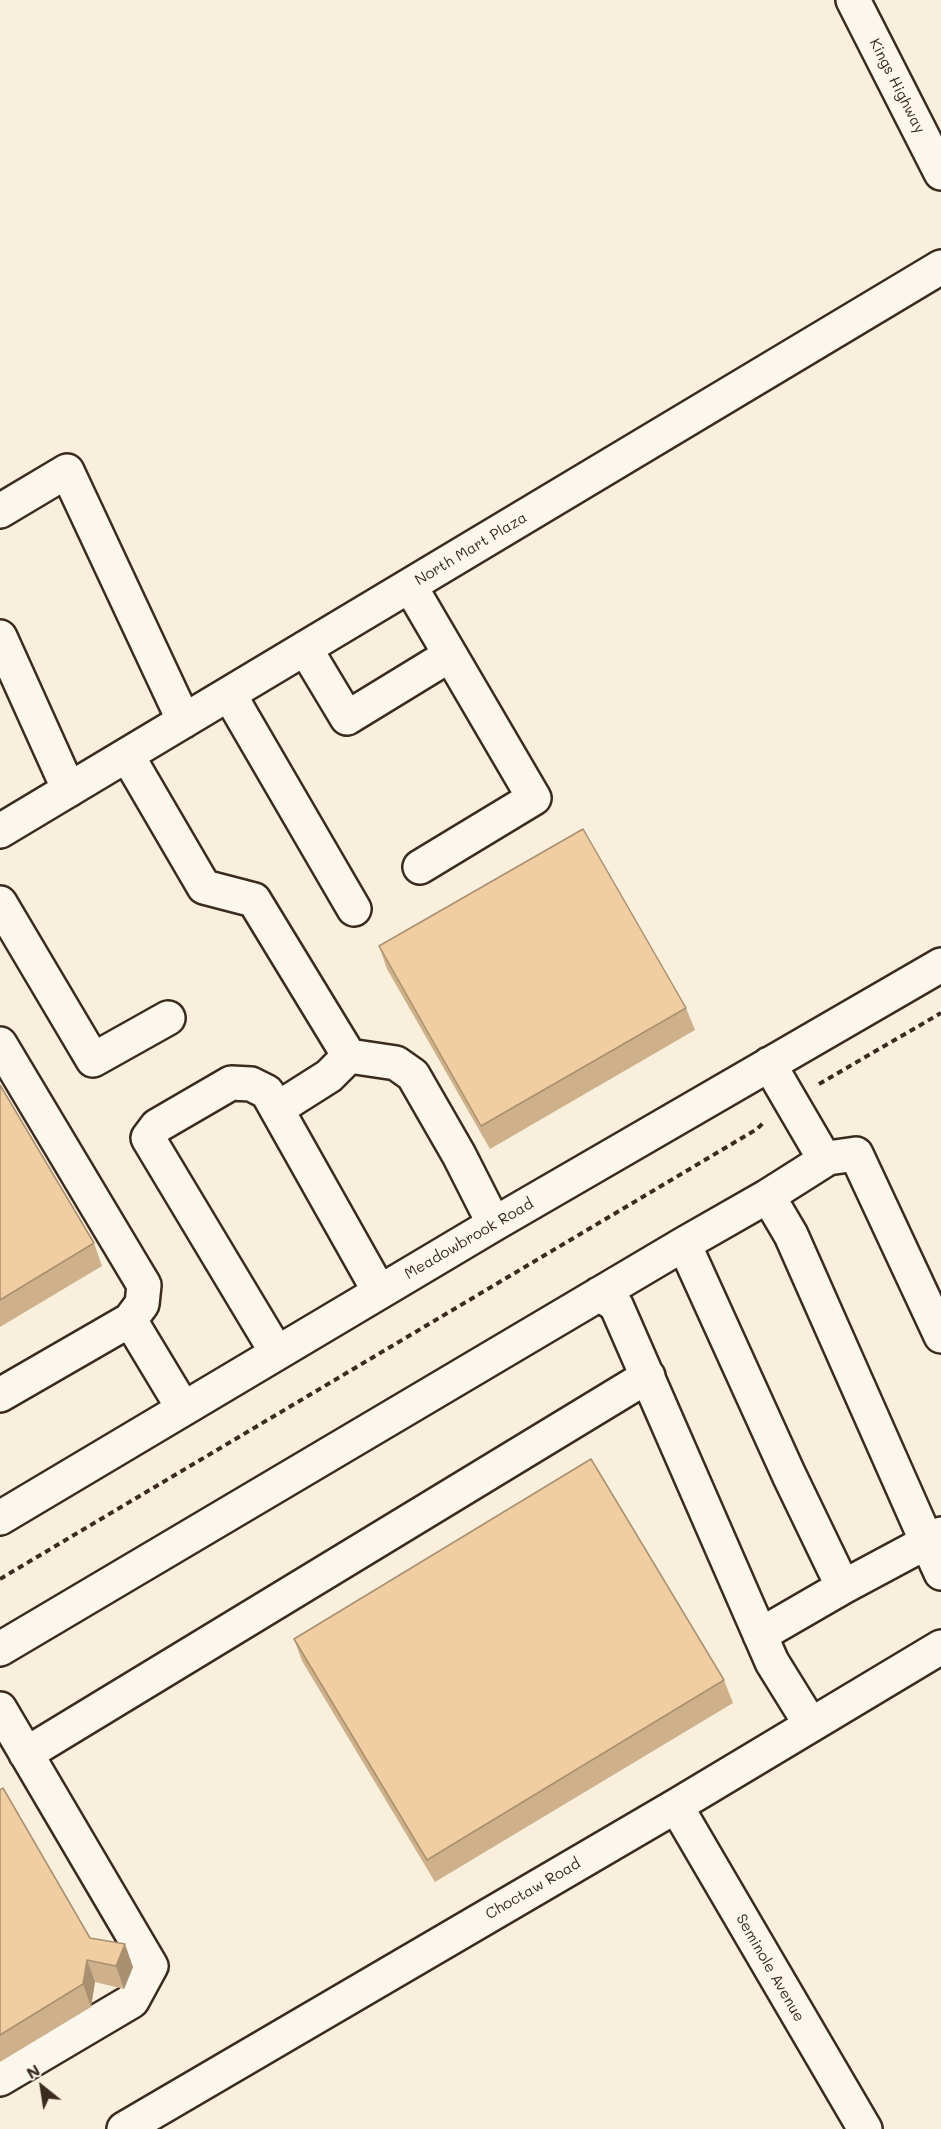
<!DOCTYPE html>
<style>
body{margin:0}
#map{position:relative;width:941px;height:2129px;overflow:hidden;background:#f9efdd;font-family:Mali,sans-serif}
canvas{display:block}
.north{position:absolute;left:12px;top:2057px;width:60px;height:60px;-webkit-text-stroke:4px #fbf7ec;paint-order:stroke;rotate:330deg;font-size:16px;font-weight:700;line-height:24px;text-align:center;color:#3b2a1e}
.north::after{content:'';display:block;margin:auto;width:21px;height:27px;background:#3b2a1e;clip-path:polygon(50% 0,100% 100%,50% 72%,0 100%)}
</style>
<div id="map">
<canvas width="941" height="2129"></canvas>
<div class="north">N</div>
</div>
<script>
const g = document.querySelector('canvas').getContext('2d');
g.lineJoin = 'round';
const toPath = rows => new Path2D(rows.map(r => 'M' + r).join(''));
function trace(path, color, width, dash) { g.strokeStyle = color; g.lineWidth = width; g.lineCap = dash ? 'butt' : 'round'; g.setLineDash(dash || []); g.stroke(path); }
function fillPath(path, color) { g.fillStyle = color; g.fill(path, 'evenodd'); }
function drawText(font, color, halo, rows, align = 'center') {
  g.font = font + ' Mali,sans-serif'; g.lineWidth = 4.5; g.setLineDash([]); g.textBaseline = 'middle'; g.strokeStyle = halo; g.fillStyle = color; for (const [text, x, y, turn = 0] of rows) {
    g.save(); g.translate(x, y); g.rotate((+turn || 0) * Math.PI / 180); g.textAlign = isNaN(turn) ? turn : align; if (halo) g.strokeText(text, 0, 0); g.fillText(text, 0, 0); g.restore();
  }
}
const path = toPath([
 [819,1084,941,1013],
 [0,1579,757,1129,764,1122]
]);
const minor = toPath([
 [853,0,941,173],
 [0,511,67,471,184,721],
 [410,586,534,798,420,867],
 [0,637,69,790],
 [305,648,347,718,450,655],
 [229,694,354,909],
 [127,755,204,887,254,900,349,1056,396,1063,413,1075,459,1155,494,1224],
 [0,831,941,267],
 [0,903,93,1060,168,1018],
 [0,1044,144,1285,142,1304,130,1320,183,1408],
 [769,1064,825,1160],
 [277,1109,329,1076,349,1056],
 [768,1196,828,1158,856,1154,941,1336],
 [599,1294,616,1305,772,1662,811,1725],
 [277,1353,148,1138,157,1126,231,1083,251,1084,267,1092,379,1291],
 [0,1395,130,1320],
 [0,1518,494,1224,941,965],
 [941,1534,927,1542,941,1573],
 [760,1635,843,1587],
 [0,1649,684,1244,768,1196,791,1235,927,1542,843,1587,789,1475,684,1244],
 [0,1709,151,1966,132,2001,0,2079],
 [26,1754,648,1376],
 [676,1806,865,2129],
 [124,2129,676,1806,941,1647]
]);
const wall = toPath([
 [379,946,686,1008,695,1030,490,1149,387,969],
 [0,1085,94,1243,102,1266,0,1327],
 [294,1639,724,1680,733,1703,435,1882,302,1661],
 [0,1790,90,1938,133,1967,124,1989,95,1982,91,2007,0,2062]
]);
const shadedWall = toPath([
 [125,1944,133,1967,124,1989,116,1966],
 [87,1960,95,1982,91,2007,83,1984]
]);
const building = toPath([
 [583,829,686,1008,481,1126,379,946,583,829],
 [0,1085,94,1243,0,1300,0,1085],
 [591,1459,724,1680,427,1860,294,1639,591,1459],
 [3,1788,90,1938,125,1944,116,1966,87,1960,83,1984,0,2035,0,1790,3,1788]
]);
const streetNames = [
 ["Kings Highway",897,86,63],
 ["North Mart Plaza",471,549,-31],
 ["Meadowbrook Road",469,1239,-30],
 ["Choctaw Road",533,1889,-30],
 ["Seminole Avenue",770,1968,60]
];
trace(minor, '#3b2a1e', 38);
trace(path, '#3b2a1e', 4, [6, 4.5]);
trace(minor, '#fbf7ec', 33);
fillPath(wall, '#ceb18a');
fillPath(shadedWall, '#a89071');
fillPath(building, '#f0cea1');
trace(building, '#a89071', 1.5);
drawText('15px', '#3b2a1e', '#fbf7ec', streetNames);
</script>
